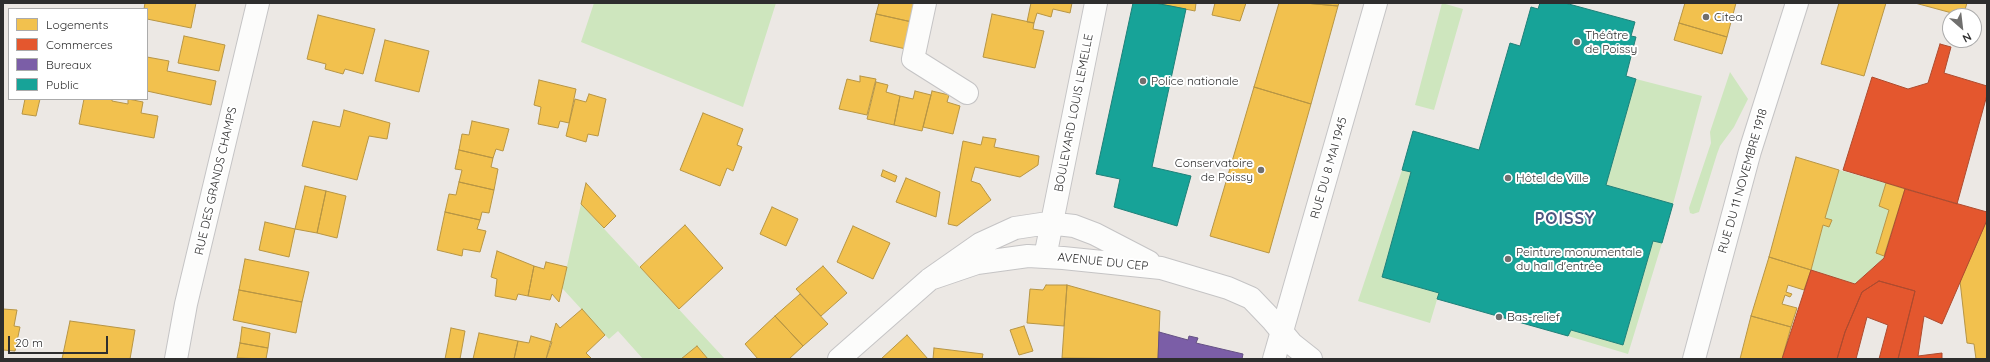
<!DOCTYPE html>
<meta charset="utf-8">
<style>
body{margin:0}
#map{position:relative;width:1990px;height:362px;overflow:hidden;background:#ece8e4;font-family:Quicksand,sans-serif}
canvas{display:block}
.frame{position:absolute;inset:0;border:4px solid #2e2e2e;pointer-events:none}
.legend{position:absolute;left:8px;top:8px;width:140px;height:92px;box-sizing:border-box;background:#fff;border:1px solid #ababab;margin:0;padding:5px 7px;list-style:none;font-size:12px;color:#2e2e2e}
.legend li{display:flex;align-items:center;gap:8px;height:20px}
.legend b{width:20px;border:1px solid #ababab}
.north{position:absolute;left:1942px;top:8px;width:40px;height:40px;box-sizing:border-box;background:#fff;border:1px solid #ababab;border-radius:50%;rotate:152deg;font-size:11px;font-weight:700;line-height:16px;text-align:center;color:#2e2e2e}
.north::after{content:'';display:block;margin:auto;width:14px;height:18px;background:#706f6e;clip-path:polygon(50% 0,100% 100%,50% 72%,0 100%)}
.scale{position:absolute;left:8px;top:336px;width:100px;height:18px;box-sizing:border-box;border:2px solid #2e2e2e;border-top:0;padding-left:5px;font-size:12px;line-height:14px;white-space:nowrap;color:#2e2e2e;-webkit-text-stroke:3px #fff;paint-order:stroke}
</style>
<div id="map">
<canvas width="1990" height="362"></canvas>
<div class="frame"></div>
<ul class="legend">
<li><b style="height:11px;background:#f2c14e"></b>Logements</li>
<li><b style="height:11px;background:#e4572e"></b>Commerces</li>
<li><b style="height:11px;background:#7b5ea7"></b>Bureaux</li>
<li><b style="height:11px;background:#17a398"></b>Public</li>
</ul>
<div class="north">N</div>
<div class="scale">20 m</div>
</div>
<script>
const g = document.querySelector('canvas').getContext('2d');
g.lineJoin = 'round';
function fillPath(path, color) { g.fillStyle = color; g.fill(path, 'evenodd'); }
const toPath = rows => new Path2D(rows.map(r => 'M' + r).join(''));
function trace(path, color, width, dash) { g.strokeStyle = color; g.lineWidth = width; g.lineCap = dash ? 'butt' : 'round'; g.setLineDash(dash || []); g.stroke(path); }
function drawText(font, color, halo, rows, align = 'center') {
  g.font = font + ' Quicksand,sans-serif'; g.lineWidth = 4; g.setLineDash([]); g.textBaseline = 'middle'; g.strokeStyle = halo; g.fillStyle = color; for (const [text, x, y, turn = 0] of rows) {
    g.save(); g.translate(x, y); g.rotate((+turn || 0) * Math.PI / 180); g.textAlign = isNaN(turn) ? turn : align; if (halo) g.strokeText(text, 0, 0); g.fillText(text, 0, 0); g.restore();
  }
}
const green = toPath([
 [594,3,776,3,743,107,581,42],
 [1442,3,1463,9,1434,110,1415,105],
 [1730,72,1748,99,1734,127,1720,146,1717,154,1699,212,1693,214,1690,213,1689,208,1711,143,1710,132],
 [1636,79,1702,96,1673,204,1606,185],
 [1402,170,1411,172,1382,277,1439,293,1430,323,1358,301],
 [1839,170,1886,183,1879,206,1889,210,1876,253,1884,256,1884,258,1855,284,1811,270,1823,225,1829,227,1832,220,1825,218],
 [581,204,725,359,708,359,697,346,681,359,643,359,618,331,609,339,605,335,562,288],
 [1653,241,1662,243,1628,354,1568,336,1571,330,1623,345]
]);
const homes = toPath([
 [145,3,196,3,191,28,147,19,147,9,144,9,145,3],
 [879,3,916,3,912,22,876,14,879,3],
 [1031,3,1072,3,1070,13,1053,9,1051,17,1037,13,1034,23,1027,22,1031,3],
 [1155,3,1196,3,1195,11,1155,3],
 [1215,3,1246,3,1240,21,1212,15,1215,3],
 [1279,3,1305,3,1338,6,1311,104,1254,87,1279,3],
 [1305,3,1339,3,1338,6,1305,3],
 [1685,3,1736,3,1727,37,1679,23,1685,3],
 [1839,3,1886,3,1864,76,1821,64,1839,3],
 [1915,3,1967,3,1963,16,1915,3],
 [876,14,912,22,906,49,870,41,876,14],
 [992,14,1034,23,1033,29,1044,31,1035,68,983,57,992,14],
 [318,15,375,29,363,74,345,69,343,74,325,69,326,64,307,59,318,15],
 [1679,23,1727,37,1722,54,1674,40,1679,23],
 [184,36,225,45,219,71,178,63,184,36],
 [385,40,429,51,419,92,375,81,385,40],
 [147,57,169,61,167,71,216,81,211,105,147,91,147,57],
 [860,76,876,79,867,115,839,109,847,79,860,82,860,76],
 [539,80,576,89,569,123,560,121,558,128,538,124,541,107,534,105,539,80],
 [876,82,888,85,886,92,900,96,894,125,867,119,876,82],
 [1254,87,1311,104,1269,253,1210,236,1254,87],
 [915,91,931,95,922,131,894,125,900,96,913,99,915,91],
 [932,91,949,95,947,102,960,106,953,134,923,127,932,91],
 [589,94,606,99,598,136,588,134,586,142,566,136,575,99,586,102,589,94],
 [25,99,40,99,36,116,22,114,25,99],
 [84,99,112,99,112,101,128,104,128,99,143,102,141,113,158,116,154,138,79,124,84,99],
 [344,110,390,123,387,139,369,136,357,180,302,166,313,121,340,127,344,110],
 [703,113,743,129,737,145,742,147,733,171,727,168,720,186,680,170,703,113],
 [472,121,509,129,503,151,496,149,493,158,459,150,462,134,469,135,472,121],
 [983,137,996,139,994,147,1039,156,1038,165,1020,177,975,167,971,181,980,184,991,200,957,226,948,224,963,141,981,145,983,137],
 [459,150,493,158,491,167,498,169,494,190,459,182,462,170,455,169,459,150],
 [1796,157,1839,170,1825,218,1832,220,1829,227,1823,225,1811,270,1769,257,1796,157],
 [883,170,897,176,895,182,881,176,883,170],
 [906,178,940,192,936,217,896,202,906,178],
 [459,182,494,190,489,213,482,212,480,220,445,212,449,194,456,195,459,182],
 [586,183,616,216,604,228,581,204,586,183],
 [1886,183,1905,189,1884,256,1876,253,1889,210,1879,206,1886,183],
 [305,186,326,191,317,233,295,229,305,186],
 [326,191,346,196,337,238,317,233,326,191],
 [772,207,798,219,786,246,760,234,772,207],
 [445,212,480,220,477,229,486,231,480,252,463,249,462,256,437,250,445,212],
 [1987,220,1987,359,1976,359,1974,344,1967,343,1960,281,1987,220],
 [265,222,295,229,289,257,259,250,265,222],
 [685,225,723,268,679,309,640,267,685,225],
 [853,226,890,243,873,279,837,262,853,226],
 [497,251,534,266,528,296,518,294,516,300,495,296,497,279,491,277,497,251],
 [1769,257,1811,270,1804,290,1788,285,1786,292,1792,294,1790,297,1785,295,1782,304,1797,308,1791,327,1751,316,1769,257],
 [245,259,309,272,302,302,239,290,245,259],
 [546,262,567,267,559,302,552,294,550,300,528,296,534,266,544,269,546,262],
 [823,266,847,293,821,316,796,289,823,266],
 [1046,285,1067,285,1064,326,1027,323,1030,289,1043,290,1046,285],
 [1067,285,1160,311,1158,359,1062,358,1067,285],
 [239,290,302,302,296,333,233,320,239,290],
 [800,294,828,324,803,346,775,316,800,294],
 [3,309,17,310,14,326,20,327,15,351,3,350,3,309],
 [582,309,605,335,586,353,592,359,546,359,556,323,560,328,582,309],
 [775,316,803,346,789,359,758,359,745,344,775,316],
 [1751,316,1791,327,1782,359,1740,359,1751,316],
 [70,321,135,330,130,359,62,359,70,321],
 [1024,326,1033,351,1019,355,1010,330,1024,326],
 [242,327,270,333,268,348,240,343,242,327],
 [451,328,465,331,460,359,445,359,451,328],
 [479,333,518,341,514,359,473,359,479,333],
 [907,335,928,359,881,359,907,335],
 [531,336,552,342,546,359,514,359,518,341,529,343,531,336],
 [240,343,268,348,266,359,237,358,240,343],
 [697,346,708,359,681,359,697,346],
 [934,348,983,354,982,359,933,359,934,348]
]);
const shops = toPath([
 [1940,44,1951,47,1944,73,1987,86,1987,95,1957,204,1843,170,1872,77,1908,89,1928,83,1940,44],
 [1905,189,1987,212,1987,220,1942,324,1924,316,1918,356,1942,353,1942,359,1898,359,1915,291,1879,281,1862,292,1845,332,1837,359,1782,359,1811,270,1855,284,1884,258,1905,189],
 [1879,281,1915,291,1898,359,1879,359,1888,325,1867,317,1856,359,1837,359,1845,332,1862,292,1879,281]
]);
const offices = toPath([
 [1159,332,1188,340,1189,336,1198,338,1196,343,1243,354,1242,359,1158,359,1159,332]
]);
const public = toPath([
 [1133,3,1155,3,1186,9,1152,167,1191,176,1177,226,1114,207,1120,179,1096,174,1133,3],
 [1540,3,1565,3,1635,22,1631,36,1636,37,1626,76,1636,79,1606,185,1673,204,1662,243,1653,241,1623,345,1571,330,1568,336,1437,299,1439,293,1382,277,1411,172,1402,170,1413,131,1479,150,1510,43,1520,46,1531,7,1538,9,1540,3]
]);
const street = toPath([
 [925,3,913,59,967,93],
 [1274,359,1376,3],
 [1694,359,1750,151,1797,3]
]);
const secondary = toPath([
 [1045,257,1096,3],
 [930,279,977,263,1028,256,1063,258,1161,268,1228,288,1251,298,1273,321,1292,344,1311,359],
 [176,359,186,304,258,3],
 [839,359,930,279,980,244,1015,228,1048,223,1074,226,1095,234,1149,262]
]);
const markers = [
 [1706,17,4,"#706f6e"],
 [1577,42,4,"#706f6e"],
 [1143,81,4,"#706f6e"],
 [1261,170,4,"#706f6e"],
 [1508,178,4,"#706f6e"],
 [1508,259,4,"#706f6e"],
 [1499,317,4,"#706f6e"]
];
const poiNames = [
 ["Citea",1714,17],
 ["Théâtre",1585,35],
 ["de Poissy",1585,49],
 ["Police nationale",1151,81],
 ["Conservatoire",1253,163,"right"],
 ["de Poissy",1253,177,"right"],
 ["Hôtel de Ville",1516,178],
 ["Peinture monumentale",1516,252],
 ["du hall d'entrée",1516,266],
 ["Bas-relief",1507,317]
];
const streetNames = [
 ["BOULEVARD LOUIS LEMELLE",1074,113,-79],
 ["RUE DU 8 MAI 1945",1329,168,-74],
 ["RUE DES GRANDS CHAMPS",216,181,-77],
 ["RUE DU 11 NOVEMBRE 1918",1743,181,-74],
 ["AVENUE DU CEP",1103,262,6]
];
const districtNames = [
 ["POISSY",1565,219]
];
fillPath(green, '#cee6be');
fillPath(homes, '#f2c14e');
trace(homes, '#b79544', 1);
fillPath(shops, '#e4572e');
trace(shops, '#ad4b2e', 1);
fillPath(offices, '#7b5ea7');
trace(offices, '#645083', 1);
fillPath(public, '#17a398');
trace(public, '#1e8078', 1);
trace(street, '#c5c4c5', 24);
trace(secondary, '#c5c4c5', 24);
trace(street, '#fcfcfb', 22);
trace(secondary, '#fcfcfb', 22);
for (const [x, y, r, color] of markers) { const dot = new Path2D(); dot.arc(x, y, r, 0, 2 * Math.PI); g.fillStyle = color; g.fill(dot); trace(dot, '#fff', 1.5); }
drawText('12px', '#2e2e2e', '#fff', poiNames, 'left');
drawText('12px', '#2e2e2e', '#fff', streetNames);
g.letterSpacing = '1px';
drawText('bold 16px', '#4d5680', '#fff', districtNames);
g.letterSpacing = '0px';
</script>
